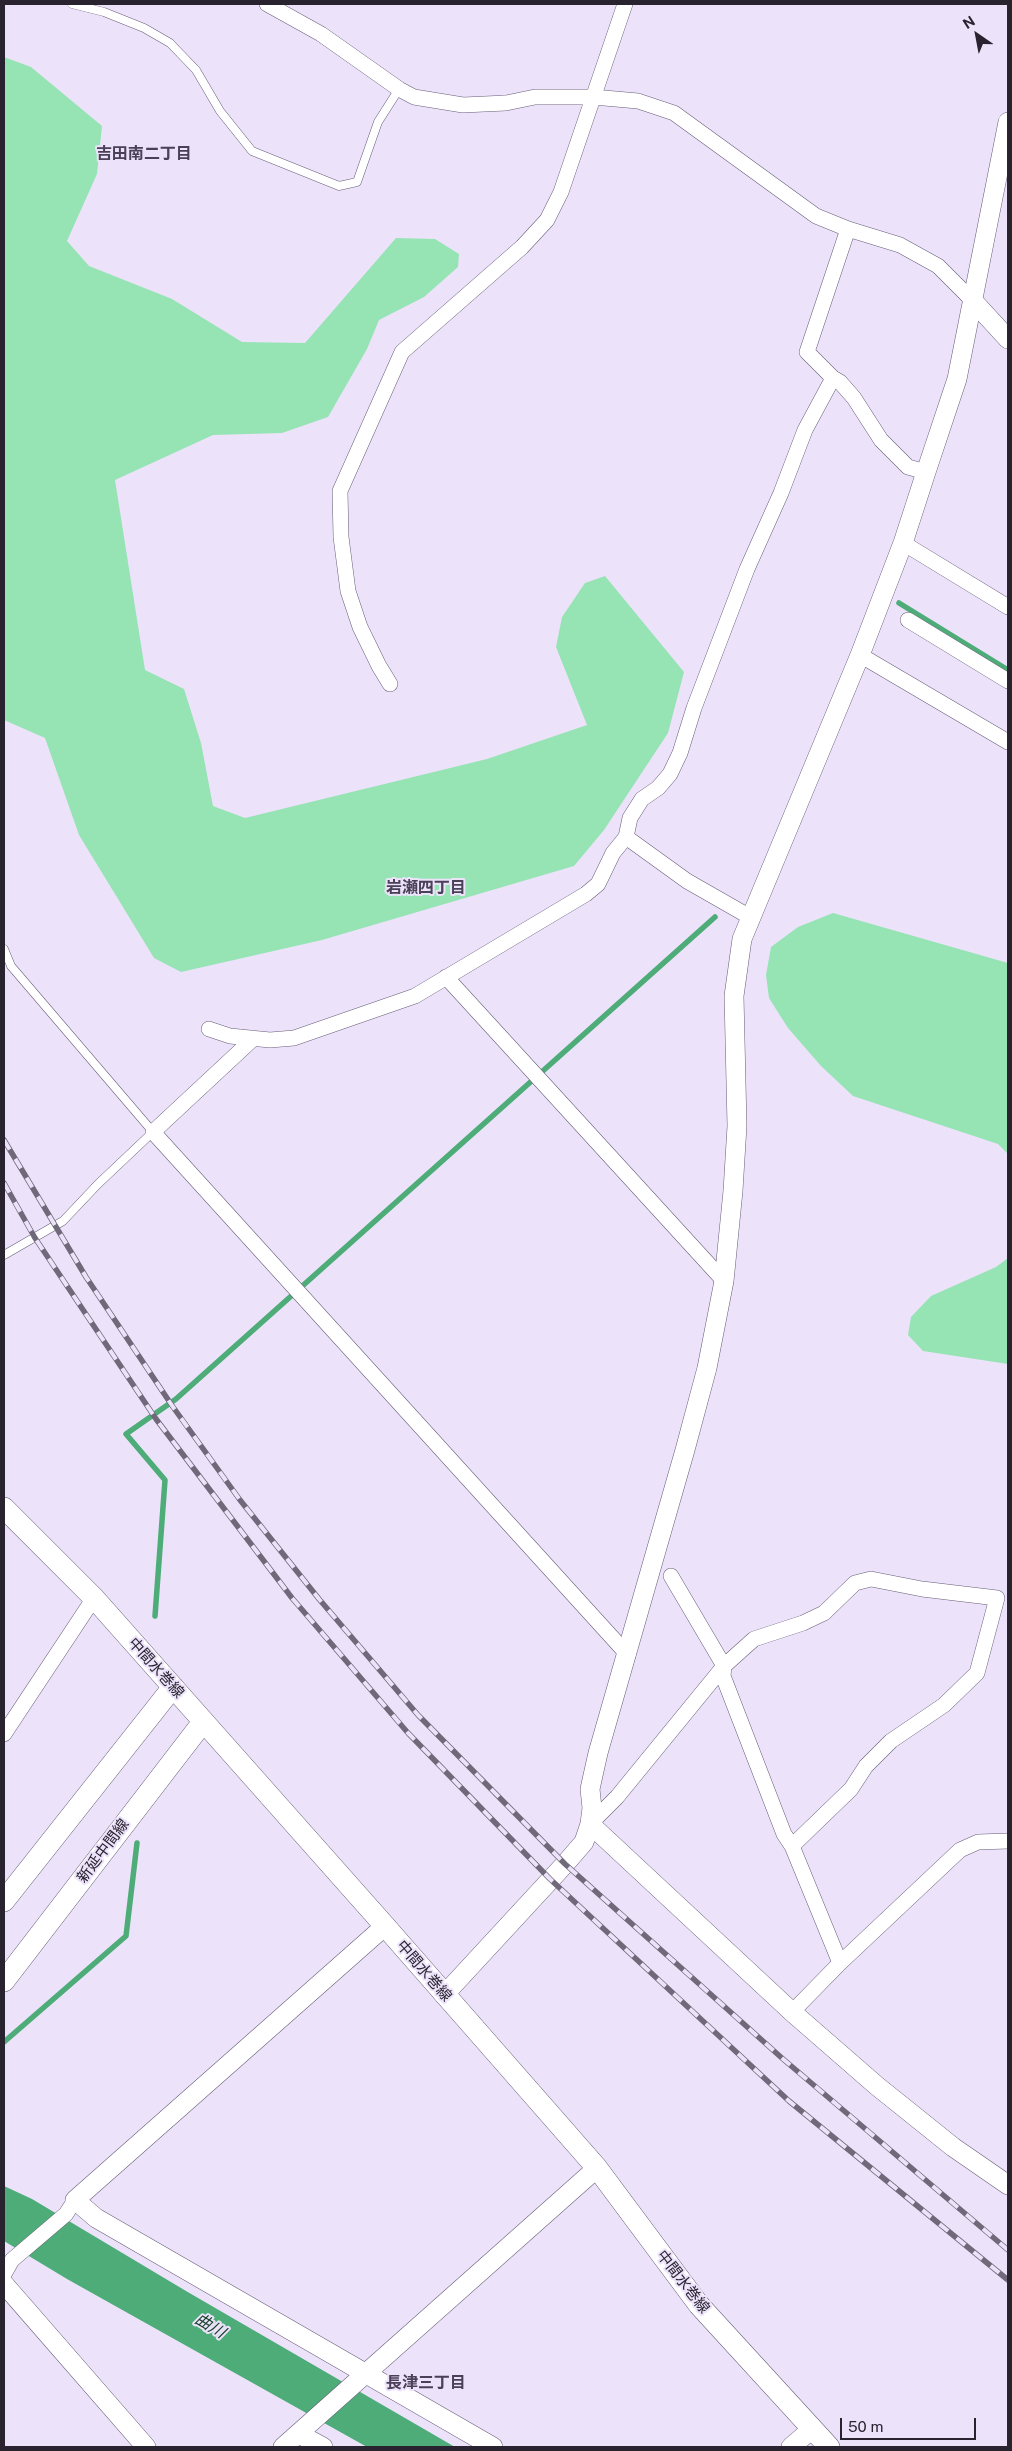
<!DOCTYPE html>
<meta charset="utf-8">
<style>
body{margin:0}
#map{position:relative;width:1012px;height:2451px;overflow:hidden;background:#ece3fb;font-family:"Public Sans",sans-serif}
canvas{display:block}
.frame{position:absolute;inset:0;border:5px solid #28232f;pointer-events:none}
.north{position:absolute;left:952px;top:10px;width:50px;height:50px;-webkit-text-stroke:4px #ece3fb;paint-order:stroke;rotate:327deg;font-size:14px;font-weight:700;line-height:20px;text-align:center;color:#28232f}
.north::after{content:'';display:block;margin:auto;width:18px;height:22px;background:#28232f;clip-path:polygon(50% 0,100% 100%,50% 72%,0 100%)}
.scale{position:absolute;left:840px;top:2418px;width:136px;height:22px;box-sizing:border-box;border:2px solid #28232f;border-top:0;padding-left:6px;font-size:15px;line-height:18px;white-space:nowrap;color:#28232f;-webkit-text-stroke:4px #ece3fb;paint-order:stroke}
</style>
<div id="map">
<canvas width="1012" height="2451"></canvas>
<div class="frame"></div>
<div class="north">N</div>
<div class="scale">50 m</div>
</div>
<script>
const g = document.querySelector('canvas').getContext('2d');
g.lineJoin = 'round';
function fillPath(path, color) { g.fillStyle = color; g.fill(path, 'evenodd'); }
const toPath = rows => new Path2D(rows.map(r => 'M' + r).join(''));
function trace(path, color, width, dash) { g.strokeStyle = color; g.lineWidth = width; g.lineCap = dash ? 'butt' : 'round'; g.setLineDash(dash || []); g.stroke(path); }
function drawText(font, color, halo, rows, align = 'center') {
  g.font = font + ' "Public Sans","Noto Sans JP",sans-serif'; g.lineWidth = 4; g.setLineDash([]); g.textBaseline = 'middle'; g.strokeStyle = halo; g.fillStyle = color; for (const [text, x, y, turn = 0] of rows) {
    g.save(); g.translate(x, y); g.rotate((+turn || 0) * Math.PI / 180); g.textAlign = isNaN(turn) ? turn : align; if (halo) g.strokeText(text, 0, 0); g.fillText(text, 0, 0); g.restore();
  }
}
const green = toPath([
 [4,57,31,67,102,126,97,174,67,241,89,266,172,299,242,342,305,343,396,238,435,239,459,254,458,267,424,297,379,320,367,349,328,417,282,433,213,435,115,480,145,670,184,689,201,743,213,806,245,818,487,759,587,725,556,647,562,617,585,583,605,576,684,672,668,733,604,830,574,866,322,940,181,972,154,958,79,835,45,738,4,720],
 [833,913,1008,963,1008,1154,998,1144,853,1096,821,1066,788,1028,769,998,766,975,771,947,798,927],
 [1008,1258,1008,1364,923,1351,908,1335,911,1317,931,1296,996,1267]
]);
const water = toPath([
 [4,2186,32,2199,186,2291,455,2447,367,2447,67,2279,4,2241]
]);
const stream = toPath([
 [899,603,1008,670],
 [155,1616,165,1480,126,1434,176,1399,715,917],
 [4,2042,126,1936,137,1843]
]);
const service = toPath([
 [72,4,104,12,144,28,170,43,196,70,220,111,252,151,339,186,357,182,378,122,399,89],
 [4,949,11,966,153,1132,98,1184,63,1221,4,1255]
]);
const minor = toPath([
 [267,4,321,34,399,89,414,97,463,105,506,103,535,97,593,97,638,101,674,113,816,216,848,229,900,245,938,266,974,302],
 [848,229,807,352,833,378,840,382,854,398,881,440,908,467,926,472],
 [903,543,1008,607],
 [908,620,1008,681],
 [860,655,1008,742],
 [390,684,379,666,360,627,348,591,341,537,340,491,402,352,522,247,547,220,561,192,625,4],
 [626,837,687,881,750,917],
 [446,977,724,1281],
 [209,1029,230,1036,270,1040,294,1038,415,996,586,894,598,884,613,853,626,837,630,818,642,799,658,788,670,774,680,753,694,708,747,569,781,493,805,430,833,378],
 [254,1038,153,1132,628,1655],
 [671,1576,724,1666,723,1676,784,1834,792,1846],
 [4,1734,94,1598],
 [590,1824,617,1797,724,1666,754,1639,803,1623,824,1613,855,1583,871,1579,922,1589,997,1598,977,1673,944,1705,891,1741,866,1766,851,1789,792,1846,840,1963],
 [792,2012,840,1963,960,1850,978,1842,1008,1841],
 [4,2274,12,2260,66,2214,75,2200]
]);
const tertiary = toPath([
 [974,302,1008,339],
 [590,1824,792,2012,877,2086,953,2147,1008,2185],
 [385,1926,75,2200,96,2218,493,2447],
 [444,1995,565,1864,584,1842,590,1824,592,1808,590,1789,598,1753,685,1450,707,1368,724,1281,733,1191,737,1126,734,996,742,939,860,655,903,543,926,472,957,379,1008,122],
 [4,2284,146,2447],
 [299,2434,323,2447],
 [283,2447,597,2168],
 [791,2447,812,2429]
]);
const secondary = toPath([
 [4,1508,94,1598,385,1926,597,2168,699,2305,829,2447],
 [4,1901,173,1687],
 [4,1981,203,1722]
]);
const rail = toPath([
 [4,1140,86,1277,173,1407,240,1500,319,1599,418,1715,565,1864,783,2059,1008,2250],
 [4,1183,35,1238,156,1419,292,1598,408,1733,550,1879,789,2101,1008,2280]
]);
const streetNames = [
 ["中間水巻線",156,1668,48],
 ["新延中間線",103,1851,-53],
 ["中間水巻線",424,1971,49],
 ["中間水巻線",683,2282,52]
];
const neighbourhoodNames = [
 ["吉田南二丁目",144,154],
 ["岩瀬四丁目",426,888],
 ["長津三丁目",426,2383]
];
const waterNames = [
 ["曲川",210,2326,31]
];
fillPath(green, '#96e3b4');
fillPath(water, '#4dac78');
trace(stream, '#4dac78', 5.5);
trace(service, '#685d77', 9);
trace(minor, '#685d77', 16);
trace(tertiary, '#685d77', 20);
trace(secondary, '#685d77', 22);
trace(service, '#fff', 8);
trace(minor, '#fff', 15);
trace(tertiary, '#fff', 19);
trace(secondary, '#fff', 21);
trace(rail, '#706979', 5.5);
trace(rail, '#ece3fb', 4, [11]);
drawText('15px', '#28232f', '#ece3fb', streetNames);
drawText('bold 16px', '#4a4058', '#ece3fb', neighbourhoodNames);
drawText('italic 16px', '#1c442d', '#ece3fb', waterNames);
</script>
